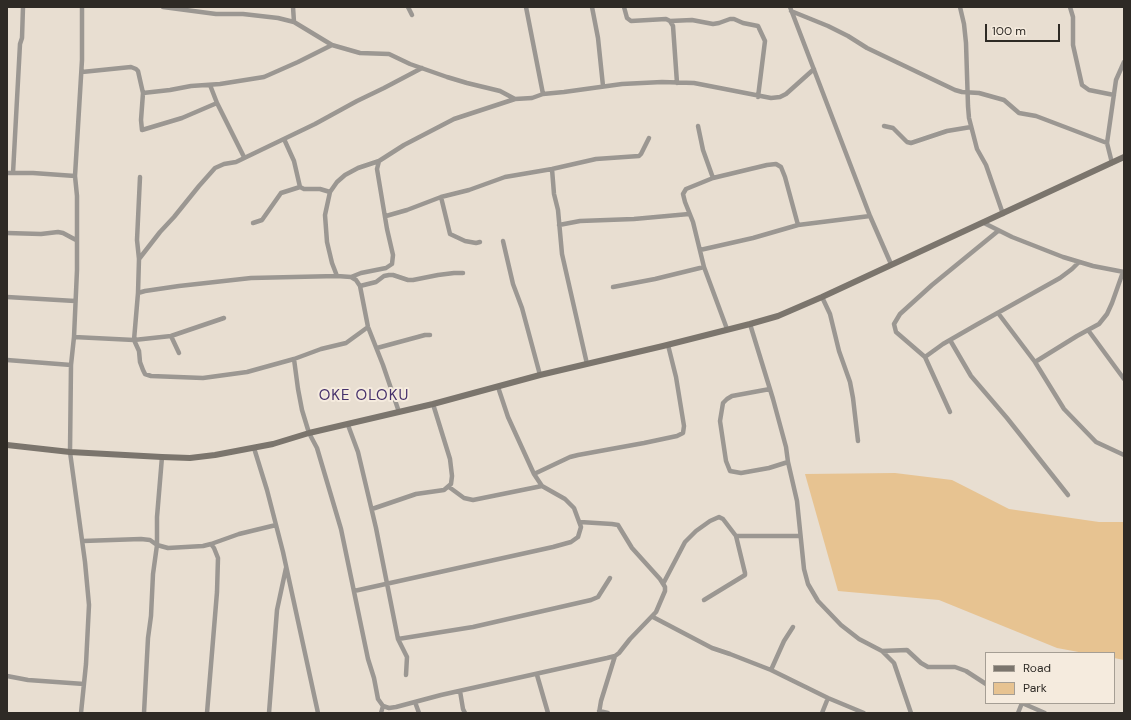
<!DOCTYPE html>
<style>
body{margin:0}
#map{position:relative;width:1131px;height:720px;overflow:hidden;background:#e8ded1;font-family:"DM Sans",sans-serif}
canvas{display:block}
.frame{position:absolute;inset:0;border:8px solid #2e2a25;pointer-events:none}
.legend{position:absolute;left:985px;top:652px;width:130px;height:52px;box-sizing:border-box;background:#f5ebde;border:1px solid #a59e94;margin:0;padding:5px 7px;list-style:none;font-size:12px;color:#2e2a25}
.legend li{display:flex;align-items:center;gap:8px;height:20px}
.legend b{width:20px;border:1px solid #a59e94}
.scale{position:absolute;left:985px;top:24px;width:75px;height:18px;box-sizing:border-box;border:2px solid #2e2a25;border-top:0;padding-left:5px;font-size:12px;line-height:14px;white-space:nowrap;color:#2e2a25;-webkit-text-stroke:3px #f5ebde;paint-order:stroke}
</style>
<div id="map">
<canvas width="1131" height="720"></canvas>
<div class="frame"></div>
<ul class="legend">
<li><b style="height:5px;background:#7b756d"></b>Road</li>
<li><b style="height:11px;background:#e7c391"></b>Park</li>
</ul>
<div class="scale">100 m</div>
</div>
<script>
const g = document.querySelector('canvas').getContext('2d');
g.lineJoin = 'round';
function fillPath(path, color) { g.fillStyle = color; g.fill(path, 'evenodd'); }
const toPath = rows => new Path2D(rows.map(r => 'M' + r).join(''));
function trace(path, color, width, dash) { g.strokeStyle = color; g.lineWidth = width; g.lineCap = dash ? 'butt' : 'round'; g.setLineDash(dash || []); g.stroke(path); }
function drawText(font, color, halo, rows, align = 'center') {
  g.font = font + ' "DM Sans",sans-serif'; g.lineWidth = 4; g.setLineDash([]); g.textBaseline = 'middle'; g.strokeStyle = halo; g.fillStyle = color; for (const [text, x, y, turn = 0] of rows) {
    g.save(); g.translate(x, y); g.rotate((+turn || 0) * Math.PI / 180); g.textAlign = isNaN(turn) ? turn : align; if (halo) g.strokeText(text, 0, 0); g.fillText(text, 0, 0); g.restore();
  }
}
const green = toPath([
 [895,473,952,480,1009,509,1099,522,1124,522,1124,660,1114,658,1114,653,1084,653,1057,648,939,600,838,591,805,474]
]);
const street = toPath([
 [163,7,216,14,243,14,278,18,294,22,332,45,360,53,389,54,410,64,447,77,467,83,500,91,515,99,532,98,543,94,564,92,622,84,662,82,694,83,771,98,780,97,786,94,814,69],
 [293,7,294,22],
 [408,7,412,15],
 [526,7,543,94],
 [592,7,598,38,603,86],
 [624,7,627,18,631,21,666,19,670,21,673,26,677,83],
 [790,7,870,216,891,264],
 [960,7,964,24,966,43,968,106,969,118,977,149,986,165,1003,214],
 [1070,7,1073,17,1073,45,1082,85,1089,90,1114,95],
 [791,11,828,26,848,36,867,48,955,90,962,92,979,93,1004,100,1019,113,1036,116,1107,143],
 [670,21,692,20,713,24,719,23,730,19,734,19,743,23,758,26,765,41,758,97],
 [82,72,131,67,136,69,138,71,143,93,141,120,142,130,182,118,217,103],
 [210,85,217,103,244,157],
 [143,93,170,90,191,86,220,84,264,77,298,62,332,45],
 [698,126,703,150,713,178],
 [884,126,893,128,907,142,911,143,947,131,971,127],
 [284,139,294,161,300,187,304,189,320,189,330,192],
 [1112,163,1107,143,1116,80,1124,62],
 [552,169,554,194,558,210,562,254,587,364],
 [7,173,33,173,75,176],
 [13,173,20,44,22,38,23,7],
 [140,177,137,240,139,259,138,293,134,340,139,351,140,362,143,370,145,374,151,376,203,378,247,372,294,359,298,389,302,410,309,433,317,448,341,529,368,659,374,678,378,699,383,706,389,708,396,707,441,695,607,658,615,656,619,653,630,639,656,612,665,591,665,587,660,579,632,548,618,525,612,524,580,522],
 [441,197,450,234,465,241,476,243,480,242],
 [386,216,407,210,441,197,469,190,505,177,552,169,596,159,639,156,641,154,649,138],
 [253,223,262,220,281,193,300,187],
 [984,223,1012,237,1063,257,1093,266,1124,272],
 [559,225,580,221,634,219,689,214],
 [7,233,41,234,58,232,63,233,76,240],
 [503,241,513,284,522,308,540,375],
 [700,250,753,238,798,225,870,216],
 [139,259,160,232,174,217,199,186,215,168,224,164,236,162,315,124,357,101,384,88,422,68],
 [337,276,332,263,327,242,325,215,330,192,337,182,345,175,358,168,379,161,404,145,454,119,515,99],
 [351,277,361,273,386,268,392,264,393,255,387,229,377,169,379,161],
 [360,286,376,282,384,276,389,275,393,275,408,280,413,280,438,275,454,273,463,273],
 [613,287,655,279,704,267],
 [138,293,145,291,179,286,251,278,337,276,351,277,356,280,360,286,368,327,383,365,399,412],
 [7,297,75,301],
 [822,297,830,314,839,351,850,382,853,398,858,441],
 [998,313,1035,362,1064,409,1096,442,1124,455],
 [750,324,773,399,786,447,788,462,797,501,804,569,808,584,818,601,841,625,859,639,882,651,894,663,911,713],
 [727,329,704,267,693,222,685,202,683,194,686,189,713,178,767,165,776,164,781,167,785,177,798,225],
 [1088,330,1124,379],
 [171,336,179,353],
 [74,337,134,340,171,336,224,318],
 [950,340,971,376,1007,418,1068,495],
 [377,348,425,335,430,335],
 [925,357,943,344,976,325,1060,278,1072,269,1079,262],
 [294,359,321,349,346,343,368,327],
 [7,360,71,365],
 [1035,362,1077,336,1099,324,1107,314,1112,303,1123,272],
 [770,389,732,396,727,399,723,403,720,421,726,461,730,471,741,473,769,468,788,462],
 [950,412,925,357,896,332,894,324,900,314,932,285,998,231],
 [348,425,358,452,376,528,398,639,407,657,406,675],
 [254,448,267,490,283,552,318,713],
 [534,474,570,457,578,455,644,443,677,436,683,433,684,426,676,377,668,345],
 [449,487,464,498,473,500,542,486],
 [372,509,416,494,444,490,451,484,452,476,450,459,433,404],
 [736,536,800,536],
 [83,541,141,539,150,540,157,545,168,548,203,546,211,544,214,548,218,558,217,592,207,713],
 [211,544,239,534,276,525],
 [663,584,685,542,696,531,710,521,719,517,723,519,736,536,745,573,745,575,704,600],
 [354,591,553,547,571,542,578,537,581,527,574,508,565,499,542,486,534,474,508,417,498,387],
 [653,617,712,648,730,654,771,670,828,698,864,713],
 [398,639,473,627,591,600,598,597,610,578],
 [882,651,907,650,921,663,928,667,955,667,966,671,986,684],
 [771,670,784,641,793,627],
 [537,675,548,713],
 [7,676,28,680,84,684],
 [460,691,463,709,465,713],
 [415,702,419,713],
 [1022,703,1045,713],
 [599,711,608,713],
 [81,713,86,664,89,605,85,562,70,452,71,365,74,337,77,270,77,196,75,176,82,60,82,7],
 [144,713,148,638,151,616,153,574,157,545,157,517,162,457],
 [269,713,277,610,286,568],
 [381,713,383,706],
 [599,713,601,701,615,656],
 [822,713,828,698],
 [1018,713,1022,703]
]);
const secondary = toPath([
 [7,445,70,452,162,457,190,458,215,455,273,444,309,433,433,404,540,375,663,346,750,324,778,316,822,297,1124,157]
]);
const quarterNames = [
 ["OKE OLOKU",364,396]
];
fillPath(green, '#e7c391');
trace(street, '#9b9792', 4.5);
trace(secondary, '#7b756d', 6);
g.letterSpacing = '1px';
drawText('15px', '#46316c', '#f5ebde', quarterNames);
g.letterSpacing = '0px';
</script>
